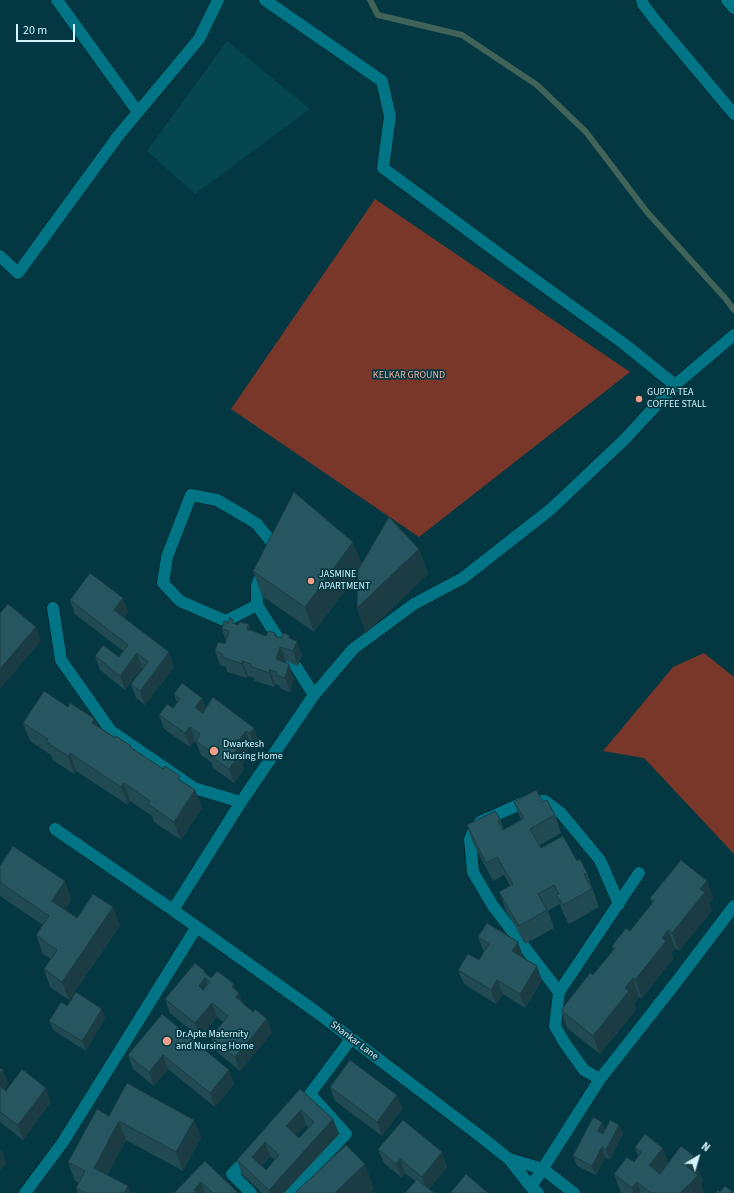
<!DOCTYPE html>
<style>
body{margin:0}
#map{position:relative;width:734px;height:1193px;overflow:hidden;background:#033842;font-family:"Source Sans 3",sans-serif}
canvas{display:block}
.north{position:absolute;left:678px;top:1137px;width:40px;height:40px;-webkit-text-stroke:3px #033842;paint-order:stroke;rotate:38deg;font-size:11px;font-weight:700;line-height:16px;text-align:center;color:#d4f5fd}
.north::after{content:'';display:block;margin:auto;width:14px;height:18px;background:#d4f5fd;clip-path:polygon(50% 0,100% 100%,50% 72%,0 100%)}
.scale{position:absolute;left:16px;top:24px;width:59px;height:18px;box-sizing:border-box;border:2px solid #d4f5fd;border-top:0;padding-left:5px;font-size:12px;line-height:14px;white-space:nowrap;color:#d4f5fd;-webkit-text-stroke:3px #033842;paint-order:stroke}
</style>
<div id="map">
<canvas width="734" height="1193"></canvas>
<div class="north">N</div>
<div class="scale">20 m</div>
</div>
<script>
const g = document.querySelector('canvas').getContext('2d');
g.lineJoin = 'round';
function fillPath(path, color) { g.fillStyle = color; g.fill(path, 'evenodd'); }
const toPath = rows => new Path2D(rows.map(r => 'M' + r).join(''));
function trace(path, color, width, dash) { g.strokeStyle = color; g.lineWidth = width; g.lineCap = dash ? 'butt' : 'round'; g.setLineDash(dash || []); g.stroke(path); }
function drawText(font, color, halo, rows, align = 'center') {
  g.font = font + ' "Source Sans 3",sans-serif'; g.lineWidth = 3.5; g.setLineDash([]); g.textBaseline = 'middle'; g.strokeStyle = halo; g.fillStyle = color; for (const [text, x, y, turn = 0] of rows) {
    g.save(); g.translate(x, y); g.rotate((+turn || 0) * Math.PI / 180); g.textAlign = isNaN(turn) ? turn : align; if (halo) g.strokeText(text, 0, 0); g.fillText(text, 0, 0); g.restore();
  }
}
const built = toPath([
 [227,41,310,109,195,194,147,151]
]);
const green = toPath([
 [375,199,630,372,419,537,231,409],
 [704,653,734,677,734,854,644,758,603,751,673,667]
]);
const stream = toPath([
 [370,0,378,15,462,35,537,85,586,132,647,212,725,298,734,310]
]);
const minor = toPath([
 [57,0,138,112],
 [265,0,382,81,390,116,383,168,516,266,623,343,675,385],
 [642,0,643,4,655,20,734,114],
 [727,0,734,8],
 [0,256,18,273,118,136,199,39,218,0],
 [257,605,226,621,180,601,163,583,167,557,191,495,217,500,246,517,257,524,273,544,257,586,257,605,314,695],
 [53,608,61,660,111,731,194,788,241,802],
 [55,829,173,910],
 [559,992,493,906,473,872,470,839,474,830,480,822,527,801,545,801,561,813,600,860,619,904],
 [600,1079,584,1070,564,1042,555,1026,559,992,639,873],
 [250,1156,232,1174,251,1193],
 [509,1159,543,1169,574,1193],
 [531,1187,600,1079,674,985,734,906],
 [25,1193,63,1142,196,928],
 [289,1193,346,1134,310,1094,351,1039],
 [538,1193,531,1187,509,1159,480,1136,315,1011,173,910,241,802,314,695,353,649,414,604,463,578,551,509,624,440,675,385,734,335]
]);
const wall = toPath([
 [419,549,428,574,366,633,357,608,358,573,314,632,262,596,253,571,362,565],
 [123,598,128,612,124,618,174,667,145,705,136,698,131,684,143,668,142,668,125,690,100,670,95,656,119,657,123,651,75,614,70,600],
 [235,624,266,636,275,633,277,636,281,638,289,635,290,638,302,655,298,666,286,661,285,662,294,678,290,692,281,689,279,685,275,684,274,687,255,681,254,678,248,676,247,678,227,672,226,667,220,665,215,651,225,644,226,641,222,629],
 [174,694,202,698,206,708,213,697,259,742,255,748,251,745,246,752,248,756,242,764,244,769,234,783,213,768,211,762,201,755,196,742,195,741,190,747,164,729,159,715,173,708,177,703],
 [23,723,98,726,195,790,202,808,181,840,154,822,152,816,130,801,128,805,76,771,74,774,53,760,51,755,30,741],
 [514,802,543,802,555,815,561,833,540,845,541,848,577,861,587,873,599,907,569,924,563,913,560,904,548,911,554,928,525,944,506,910,499,892,510,886,504,875,493,881,473,843,467,825,500,819,504,830,521,820],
 [0,866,65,881,71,900,65,909,77,918,113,907,120,926,69,1000,50,987,44,969,51,959,43,954,36,935,43,925,0,896],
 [707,881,713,899,709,904,712,911,679,951,675,948,671,953,673,959,642,998,639,997,634,1004,636,1010,600,1054,567,1028,561,1010,593,975,613,950,612,946,630,931,652,903,650,898],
 [478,937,523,956,522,957,542,980,525,1008,503,994,496,1004,464,984,458,970,479,960,484,952],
 [206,975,211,978,236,990,239,993,243,1004,272,1033,240,1071,216,1051,211,1037,223,1022,217,1017,200,1038,170,1013,165,999],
 [67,1006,105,1018,86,1051,53,1030,49,1021],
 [162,1014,229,1070,234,1084,215,1107,168,1069,154,1086,133,1069,128,1055],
 [0,1068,3,1070,8,1084,4,1090,6,1091,51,1102,23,1140,0,1122],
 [330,1087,397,1095,402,1109,382,1136,335,1101],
 [300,1089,333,1119,339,1134,284,1193,262,1193,242,1174,237,1160],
 [306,1125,309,1127,299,1138,296,1135],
 [270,1156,275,1160,266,1170,262,1166],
 [109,1116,194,1120,201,1138,183,1171,126,1140,107,1175,128,1186,130,1193,78,1193,76,1188,79,1183,75,1181,68,1162],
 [619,1125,623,1134,610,1160,605,1157,596,1175,577,1166,573,1156,605,1130],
 [635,1147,668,1163,703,1181,701,1184,704,1193,621,1193,614,1174,634,1162,638,1156],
 [378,1149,442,1152,447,1167,429,1189,415,1181,405,1173,402,1178,384,1163],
 [205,1161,238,1193,174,1193]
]);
const shadedWall = toPath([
 [353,542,363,567,314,632,305,607],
 [419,549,428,574,366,633,357,608],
 [123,598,128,612,119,625,114,610],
 [249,624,254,639,247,629],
 [36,627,41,641,0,689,0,669],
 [275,633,286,661,282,673,276,659,275,636],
 [289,635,294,649,297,641,302,655,298,666,289,638],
 [169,652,174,667,145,705,140,691],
 [137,653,142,668,125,690,120,676],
 [242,661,248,676,247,678,242,664],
 [289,664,294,678,290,692,285,678],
 [270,670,275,684,274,687,269,673],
 [202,698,207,712,200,722,195,708],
 [95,719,102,737,92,723],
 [190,727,195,741,190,747,185,733],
 [254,728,259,742,255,748,250,733],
 [246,731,251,745,246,752,248,756,242,764,244,769,234,783,229,769,235,752,239,740],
 [70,753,76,771,74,774,68,756],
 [124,783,130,801,128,805,121,787],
 [195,790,202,808,181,840,174,822],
 [65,881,71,900,58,919,52,901],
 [707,881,713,899,709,904,712,911,679,951,672,933,700,889],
 [113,907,120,926,69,1000,62,982],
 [668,930,675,948,671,953,673,959,642,998,635,980,662,938],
 [518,942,523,956,517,965,512,951],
 [537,966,542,980,525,1008,520,994],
 [205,978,210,992,204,1000,199,986],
 [633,978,639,997,634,1004,636,1010,600,1054,593,1036,625,988],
 [497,980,503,994,496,1004,491,990],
 [234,984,238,995,239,993,245,1007,241,1012,232,987],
 [212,1003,217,1017,200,1038,195,1023],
 [102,1009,105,1018,86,1051,82,1041],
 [267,1019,272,1033,240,1071,235,1057],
 [163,1055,168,1069,154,1086,149,1072],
 [3,1070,8,1084,0,1095,0,1074],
 [229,1070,234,1084,215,1107,210,1093],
 [46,1088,51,1102,23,1140,18,1125],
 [397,1095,402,1109,382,1136,377,1122],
 [301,1110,306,1125,291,1140,286,1126],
 [333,1119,339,1134,284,1193,270,1193,269,1190],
 [194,1120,201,1138,183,1171,176,1152],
 [119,1121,126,1140,101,1186,94,1168],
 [602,1122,606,1132,601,1141,598,1131],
 [619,1125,623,1134,610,1160,606,1150],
 [265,1142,270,1156,257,1172,252,1157],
 [602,1147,605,1157,596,1175,592,1166],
 [663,1148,672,1173,658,1190,649,1165],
 [1,1149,6,1163,0,1171,0,1151],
 [442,1152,447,1167,427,1191,422,1177],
 [694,1156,703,1181,701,1184,704,1193,692,1193,689,1185,686,1166],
 [400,1159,405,1173,402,1178,396,1164],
 [365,1164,374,1189,370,1193,335,1193],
 [201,1182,205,1193,195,1193,194,1190],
 [637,1182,641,1193,633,1193,632,1188],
 [688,1185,691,1193,682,1193,681,1192],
 [128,1186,130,1193,124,1193]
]);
const building = toPath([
 [294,492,353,542,305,607,253,571,294,492],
 [389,517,419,549,357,608,358,570,389,517],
 [90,573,123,598,114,610,169,652,140,691,131,684,148,662,137,653,120,676,95,656,103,645,119,657,128,645,70,600,90,573],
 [8,604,36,627,0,669,0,613,8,604],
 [230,618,233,620,232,623,238,625,239,622,249,624,247,629,266,636,268,631,275,633,275,636,281,638,283,633,289,635,289,638,297,641,293,651,280,647,276,659,289,664,285,678,276,675,277,672,270,670,269,673,250,666,251,664,242,661,242,664,222,657,223,654,215,651,218,642,225,644,229,631,222,629,224,621,228,623,230,618],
 [182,683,202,698,195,708,203,713,213,697,254,728,250,733,246,731,239,740,242,742,235,752,239,755,229,769,208,754,210,751,196,741,200,734,190,727,185,733,159,715,167,704,173,708,180,699,174,694,182,683],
 [44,691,68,707,70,703,95,719,92,723,115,738,116,736,131,746,130,747,163,769,165,766,180,776,178,779,195,790,174,822,148,804,150,801,124,783,121,787,70,753,68,756,46,742,48,739,23,723,44,691],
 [536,790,543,802,547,800,555,815,530,829,541,848,563,836,577,861,580,859,587,873,584,874,592,889,563,905,556,895,559,894,554,885,538,894,547,910,519,926,499,892,513,884,497,857,486,863,467,825,495,811,500,819,498,821,503,830,524,818,514,802,536,790],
 [13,846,65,881,52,901,77,918,93,894,113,907,62,982,44,969,57,950,36,935,49,916,0,882,0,866,13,846],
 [681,860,707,881,700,889,705,892,672,933,668,930,662,938,666,941,635,980,633,978,625,988,629,991,593,1036,561,1010,590,973,593,975,615,948,612,946,626,928,630,931,654,901,650,898,681,860],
 [487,923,518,942,512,951,537,966,520,994,497,980,491,990,458,970,468,954,479,960,489,944,478,937,487,923],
 [195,963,205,971,204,972,211,978,217,971,234,984,232,987,239,993,236,997,253,1012,255,1009,267,1019,235,1057,211,1037,228,1016,212,1003,195,1023,165,999,195,963],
 [205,978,210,982,203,990,199,986,205,978],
 [76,992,102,1009,82,1041,49,1021,61,1002,67,1006,76,992],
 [162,1014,229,1070,210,1093,163,1055,149,1072,128,1055,162,1014],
 [350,1060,397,1095,377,1122,330,1087,350,1060],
 [0,1068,3,1070,0,1074,0,1068],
 [22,1069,46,1088,18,1125,0,1112,0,1086,6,1091,22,1069],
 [127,1083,194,1120,176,1152,119,1121,94,1168,128,1186,124,1193,86,1193,76,1188,85,1171,68,1162,97,1109,109,1116,127,1083],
 [300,1089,333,1119,269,1190,237,1160,300,1089],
 [301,1110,314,1122,299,1138,286,1126,301,1110],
 [265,1142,279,1155,266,1170,252,1157,265,1142],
 [593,1117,602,1122,598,1131,603,1134,610,1120,619,1125,606,1150,602,1147,592,1166,573,1156,593,1117],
 [403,1120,442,1152,422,1177,400,1159,396,1164,378,1149,403,1120],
 [645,1134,663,1148,649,1165,660,1174,681,1146,694,1156,686,1166,698,1175,689,1185,688,1185,681,1192,683,1193,651,1193,637,1182,632,1188,614,1174,627,1157,634,1162,641,1152,635,1147,645,1134],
 [346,1145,365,1164,335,1193,295,1193,346,1145],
 [205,1161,238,1193,213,1193,201,1182,194,1190,197,1193,174,1193,205,1161],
 [466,1174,488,1193,450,1193,466,1174],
 [417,1179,434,1193,405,1193,417,1179],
 [725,1186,734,1193,716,1193,718,1190,720,1192,725,1186]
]);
const markers = [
 [639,399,4,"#f49e8a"],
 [311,581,4,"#f49e8a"],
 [214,751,5,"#f49e8a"],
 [167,1041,5,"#f49e8a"]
];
const parkNames = [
 ["KELKAR GROUND",409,376]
];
const poiNames = [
 ["GUPTA TEA",647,393],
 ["COFFEE STALL",647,405],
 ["JASMINE",319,575],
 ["APARTMENT",319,587],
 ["Dwarkesh",223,745],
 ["Nursing Home",223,757],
 ["Dr.Apte Maternity",176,1035],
 ["and Nursing Home",176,1047]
];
const streetNames = [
 ["Shankar Lane",354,1041,37]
];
fillPath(built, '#064651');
fillPath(green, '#783729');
trace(stream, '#426358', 6);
trace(minor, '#021e23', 13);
trace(minor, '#017486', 12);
fillPath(wall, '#224a53');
fillPath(shadedWall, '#1b3c43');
fillPath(building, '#275660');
trace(building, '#1b3c43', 1);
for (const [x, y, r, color] of markers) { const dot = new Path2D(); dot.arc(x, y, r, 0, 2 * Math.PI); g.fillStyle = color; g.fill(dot); trace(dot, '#033842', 1.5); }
drawText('10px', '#fead9b', '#033842', parkNames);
drawText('10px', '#d4f5fd', '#033842', poiNames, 'left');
drawText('10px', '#d4f5fd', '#033842', streetNames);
</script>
